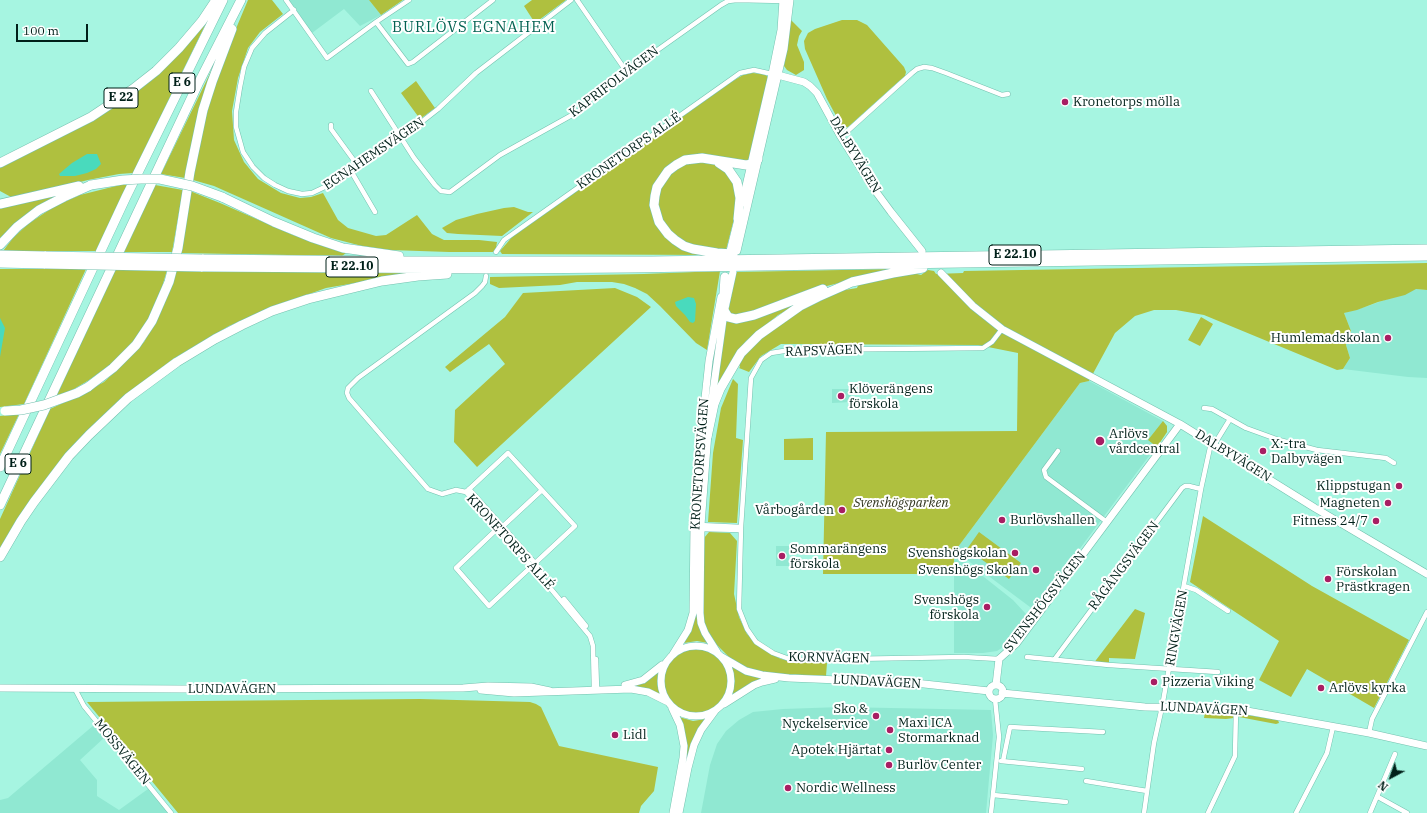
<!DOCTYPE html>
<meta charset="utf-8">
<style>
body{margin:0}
#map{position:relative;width:1427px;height:813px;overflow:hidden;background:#a6f5e1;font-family:"IBM Plex Serif",serif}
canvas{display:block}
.north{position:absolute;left:1371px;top:757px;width:40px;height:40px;-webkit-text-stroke:3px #fff;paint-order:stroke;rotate:221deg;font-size:11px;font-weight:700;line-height:16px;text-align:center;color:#002019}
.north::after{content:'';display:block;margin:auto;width:14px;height:18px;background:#002019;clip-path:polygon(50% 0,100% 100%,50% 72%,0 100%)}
.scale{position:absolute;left:16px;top:24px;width:72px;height:18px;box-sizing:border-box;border:2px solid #002019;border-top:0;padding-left:5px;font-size:12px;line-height:14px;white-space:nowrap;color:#002019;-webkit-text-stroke:3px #fff;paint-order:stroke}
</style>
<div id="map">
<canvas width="1427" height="813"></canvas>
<div class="north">N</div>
<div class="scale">100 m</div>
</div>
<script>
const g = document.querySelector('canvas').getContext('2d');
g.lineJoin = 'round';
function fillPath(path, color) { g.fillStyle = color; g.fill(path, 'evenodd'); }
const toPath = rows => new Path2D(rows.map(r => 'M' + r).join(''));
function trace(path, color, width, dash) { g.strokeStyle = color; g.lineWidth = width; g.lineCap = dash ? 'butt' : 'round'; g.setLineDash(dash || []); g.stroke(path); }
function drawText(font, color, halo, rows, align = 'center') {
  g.font = font + ' "IBM Plex Serif",serif'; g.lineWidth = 4; g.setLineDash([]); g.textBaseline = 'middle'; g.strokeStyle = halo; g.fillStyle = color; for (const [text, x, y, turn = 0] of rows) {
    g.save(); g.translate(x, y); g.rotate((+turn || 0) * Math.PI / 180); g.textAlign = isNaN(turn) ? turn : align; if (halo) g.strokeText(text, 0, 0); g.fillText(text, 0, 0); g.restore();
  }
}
const built = toPath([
 [289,0,369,0,381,15,360,26,344,9,312,33],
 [1415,289,1427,290,1427,378,1408,377,1343,369,1350,358,1346,345,1351,331,1344,313,1368,306],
 [1089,381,1163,421,1167,426,1167,432,1034,610,955,551,1080,383],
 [832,389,851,389,851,402,832,403],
 [776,546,789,546,789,566,776,566],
 [955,554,1013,600,1026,614,1027,619,1011,642,997,651,983,653,954,653,954,560],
 [841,707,991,710,993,735,986,813,701,813,710,765,717,744,726,731,739,720,753,712,783,709],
 [94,725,105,737,80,760,97,780,97,796,119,810,148,789,168,813,0,813,0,800,8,798]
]);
const green = toPath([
 [248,0,272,0,283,14,260,32,248,48,238,78,232,111,234,140,244,162,258,179,281,193,300,198,311,197,323,193,338,220,348,228,376,236,386,235,417,215,432,234,444,240,479,240,497,242,496,248,493,252,449,252,390,250,362,246,331,238,214,186,193,180,202,131,216,81,227,50],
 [369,0,403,0,381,15],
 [532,0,566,0,539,20,533,20,524,6],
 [211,13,133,173,119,174,88,180,20,197,11,197,0,191,0,167,125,98],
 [791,20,802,31,799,36,797,45,804,62,804,70,796,75,787,70,784,66],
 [842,20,857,20,867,25,904,67,906,72,905,76,898,82,848,127,844,128,841,125,827,99,805,49,804,41,808,33,815,29],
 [216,61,185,178,161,174],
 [752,73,764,74,768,77,750,161,699,156,656,182,660,229,711,255,502,254,500,251,513,236,731,82,743,75],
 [416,81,435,108,420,119,401,93],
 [693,161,714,164,726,171,736,187,735,215,726,250,695,247,676,238,658,213,658,193,673,170],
 [120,185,127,185,96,251,3,251,13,238,28,224,55,206,80,195],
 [155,185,183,190,172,252,123,252],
 [190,191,220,203,293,235,344,251,346,253,342,256,180,253],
 [57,195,38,206,18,221,0,238,0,206],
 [514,207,528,212,533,212,502,236,458,234,447,233,442,228,456,220,477,214,504,208],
 [1427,263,1427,290,1416,289,1405,295,1378,302,1357,310,1344,313,1351,331,1346,345,1350,358,1343,369,1337,370,1204,315,1176,310,1154,310,1135,316,1115,333,1089,381,1080,383,955,551,954,560,955,574,823,574,826,432,1017,431,1018,353,978,345,781,344,761,356,749,372,739,368,740,367,739,364,740,359,753,346,772,329,798,312,839,291,857,288,859,283,913,273,921,275,928,270,934,271,936,274,963,273,964,271],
 [0,269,86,269,24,404,0,407],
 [894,269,819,288,740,316,728,313,736,272],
 [114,270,167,270,160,294,149,318,135,339,113,363,89,380,69,392,57,395],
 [176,271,420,272,326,288,284,303,229,326,173,359,130,392,85,433,58,463,23,511,0,551,0,519,50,409,82,394,104,382,121,366,144,342,160,314],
 [720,271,707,350,696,343,660,306,647,294,635,288,624,284,612,282,577,282,560,285,499,288,490,284,490,277,644,274],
 [615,288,637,297,651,307,477,467,454,442,455,410,505,364,489,344,450,372,445,367,505,317,523,293],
 [811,297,778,315,746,341,738,351,715,393,726,319],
 [1201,317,1213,324,1200,346,1188,340],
 [733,379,738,384,736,438,743,440,737,523,708,522,713,453,721,408],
 [19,414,0,454,0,416],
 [1163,421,1167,426,1167,432,1157,447,1148,440],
 [813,438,813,460,784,460,784,439],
 [1203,516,1312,586,1409,640,1374,708,1307,669,1291,697,1259,680,1279,641,1190,582],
 [709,532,730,533,737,541,734,594,739,617,747,634,771,654,781,659,799,662,827,663,826,676,759,673,732,660,713,641,704,623,702,610,704,538],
 [979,532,1021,563,1009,579,967,549],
 [696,546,698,618,708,643,697,641,684,643,688,636],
 [1135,609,1145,613,1135,659,1109,658,1109,665,1093,664],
 '664 681a32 32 0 1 1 64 0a32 32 0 1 1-64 0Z',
 [730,664,764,677,731,698,734,681,733,672],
 [658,672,657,684,660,695,635,686,647,681],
 [420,699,530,702,536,704,541,707,559,746,658,767,654,791,641,806,639,813,178,813,87,702],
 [1205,712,1229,713,1233,715,1234,718,1226,719,1204,718],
 [1241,714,1278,720,1279,723,1276,724,1239,717],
 [679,717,693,721,706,719,688,755,686,755]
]);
const water = toPath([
 [87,154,97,154,101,164,96,169,87,173,75,176,60,176,59,174,72,163],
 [688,297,694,298,696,304,695,321,693,323,690,322,685,315,676,306,675,302],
 [0,318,5,328,0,357]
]);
const street = toPath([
 [286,0,327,58,376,22,409,0],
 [577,0,626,71],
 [294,10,265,33,252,48,244,67,240,87,236,112,236,127,243,152,253,167,264,178,275,185,288,191,302,194,312,193,331,184,401,138,438,109,476,73,571,0],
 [376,22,408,64,413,62,493,0],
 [371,91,414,158,435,185,441,191,450,192,500,155,581,110,594,95,721,5,728,1,737,0,784,1],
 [331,125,331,129,358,166],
 [841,137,912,73,917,69,924,67,932,68,946,73,1002,95,1008,94],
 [351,171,375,212],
 [496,252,504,240,733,78,740,73,754,70,772,74],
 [486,276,485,282,482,286,475,293,358,378,348,388,347,393,349,398,428,489,442,494,456,490,466,492,541,577,590,636,593,646,594,690],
 [1204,408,1212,409,1246,428,1279,440,1317,450,1386,458,1394,463],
 [1214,445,1230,419],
 [1058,451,1044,470,1046,477,1107,522],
 [469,489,535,563,542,574],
 [466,492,508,453,575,526,489,606,456,568,498,528],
 [699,525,741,527],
 [501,528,542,490],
 [700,529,741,530],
 [1184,586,1196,590,1228,611],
 [564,599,586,626],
 [1027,657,1109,665,1218,672],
 [596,659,597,689],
 [999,659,964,657,792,660,773,653,756,642,747,629,739,609,741,527,751,378,761,360,771,353,790,350,983,348,992,342,1002,329],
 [1054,660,1182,488,1185,486,1189,486,1201,489],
 [75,689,84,706,171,813],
 [1369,733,1372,719,1427,612],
 [1001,761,1082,769],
 [1003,761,1010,727,1103,732],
 [1086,781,1147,791],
 [993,795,1066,802],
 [1378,797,1407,813],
 [991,813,999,737,995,699],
 [1144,813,1154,743,1162,707,1201,489,1211,443],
 [1208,813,1235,756,1236,709],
 [1296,813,1327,753,1333,727],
 [1370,813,1395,754]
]);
const secondary = toPath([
 [774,74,804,82,810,86,817,93,841,137,871,185,891,212,922,251],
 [742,203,772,74,781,30,783,0],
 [730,251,739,215],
 [737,251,784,49,790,0],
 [941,273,973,306,1002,329,1180,424,1315,508,1427,574],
 [711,406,724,313,733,272],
 [708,433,701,525,700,613,701,623,705,633,717,652],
 '661 681a35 35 0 1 1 70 0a35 35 0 1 1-70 0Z',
 [673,654,688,630,693,613,694,525,698,463,709,361,721,297],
 [722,657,746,671,762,675,789,678,915,683,989,691],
 [625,685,643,680,662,665],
 [996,685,999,659,1016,644,1180,424],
 '989 692a7 7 0 1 1 14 0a7 7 0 1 1-14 0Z',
 [0,688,182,689,463,688,488,686,531,687,550,691],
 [481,690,514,693,631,689,648,692,666,701],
 [1002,693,1145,707,1236,709,1369,733,1427,746],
 [724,704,754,685,762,682,775,679],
 [672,708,680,725,684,746,683,758,673,813],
 [679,813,688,768,694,745,701,730,715,711]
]);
const highway = toPath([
 [0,163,91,117,133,89,156,71,179,48,202,21,216,0],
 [719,163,728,169,737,182,740,198,738,219],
 [222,197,274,222,313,238,343,248,399,256],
 [0,204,79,186],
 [0,245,17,227,39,210,64,197,91,185],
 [733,254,717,253,693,249,684,246,675,240,668,234,659,222,654,205,655,196,657,187,668,171,676,165,685,160,702,158,746,165,752,164,758,159],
 [0,255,46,256],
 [202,259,401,261,652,261,1427,249],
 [0,263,45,264],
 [201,267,502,269,629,268,1427,256],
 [725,277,723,309,728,317,736,319,754,315,823,289],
 [88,387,113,368,136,345,152,321,169,282,178,248,190,172,203,110,212,82,232,29],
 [707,437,714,404,720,389,741,353,759,335,800,306,818,297,852,282,893,273,923,268],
 [0,467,126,197,223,0],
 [0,505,198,84,241,0],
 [0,557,21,521,34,502,69,456,89,435,128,398,177,362,215,339,242,325,272,311,308,299,382,281,418,276,447,274]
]);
const highwayBridge = toPath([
 [91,185,123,180,141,179,160,179,192,186,222,197],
 [46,256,202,259],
 [45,264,201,267],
 [5,411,21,410,44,405,77,393,88,387]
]);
const markers = [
 [1065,102,4,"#a81e63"],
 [1388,338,4,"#a81e63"],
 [841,396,4,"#a81e63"],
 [1100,441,5,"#a81e63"],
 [1263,451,4,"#a81e63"],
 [1399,486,4,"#a81e63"],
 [1388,503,4,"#a81e63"],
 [842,510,4,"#a81e63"],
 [1002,520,4,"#a81e63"],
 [1376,521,4,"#a81e63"],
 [1015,553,4,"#a81e63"],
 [782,556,4,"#a81e63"],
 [1036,570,4,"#a81e63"],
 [1328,579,4,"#a81e63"],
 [987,607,4,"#a81e63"],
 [1154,682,4,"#a81e63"],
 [1321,688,4,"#a81e63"],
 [876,716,4,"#a81e63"],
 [890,730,4,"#a81e63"],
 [615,735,4,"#a81e63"],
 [889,750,4,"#a81e63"],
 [889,765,4,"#a81e63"],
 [788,788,4,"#a81e63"]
];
const shields = [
 [182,83,26],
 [121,98,34],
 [1015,255,52],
 [352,267,52],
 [18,464,26]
];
const shieldNames = [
 ["E 6",182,83],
 ["E 22",121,98],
 ["E 22.10",1015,255],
 ["E 22.10",352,267],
 ["E 6",18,464]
];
const streetNames = [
 ["KAPRIFOLVÄGEN",614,82,-37],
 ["KRONETORPS ALLÉ",629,151,-35],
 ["EGNAHEMSVÄGEN",374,154,-34],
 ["DALBYVÄGEN",855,155,59],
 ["RAPSVÄGEN",824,351,-2],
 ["DALBYVÄGEN",1233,456,32],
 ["KRONETORPSVÄGEN",700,464,-86],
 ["KRONETORPS ALLÉ",510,542,48],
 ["RÅGÅNGSVÄGEN",1124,566,-53],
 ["SVENSHÖGSVÄGEN",1045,602,-52],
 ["RINGVÄGEN",1177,628,-80],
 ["KORNVÄGEN",829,658,1],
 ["LUNDAVÄGEN",877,682,3],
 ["LUNDAVÄGEN",232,689],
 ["LUNDAVÄGEN",1204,709,3],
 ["MOSSVÄGEN",122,752,51]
];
const poiNames = [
 ["Kronetorps mölla",1073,102],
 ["Humlemadskolan",1380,338,"right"],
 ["Klöverängens",849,389],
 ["förskola",849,404],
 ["Arlövs",1109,434],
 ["vårdcentral",1109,449],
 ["X:-tra",1271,444],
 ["Dalbyvägen",1271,459],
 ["Klippstugan",1391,486,"right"],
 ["Magneten",1380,503,"right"],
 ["Vårbogården",834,510,"right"],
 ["Burlövshallen",1010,520],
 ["Fitness 24/7",1368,521,"right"],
 ["Sommarängens",790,549],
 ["förskola",790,564],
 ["Svenshögskolan",1007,553,"right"],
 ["Svenshögs Skolan",1028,570,"right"],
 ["Förskolan",1336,572],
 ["Prästkragen",1336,587],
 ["Svenshögs",979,600,"right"],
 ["förskola",979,615,"right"],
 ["Pizzeria Viking",1162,682],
 ["Arlövs kyrka",1329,688],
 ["Sko &",868,709,"right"],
 ["Nyckelservice",868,724,"right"],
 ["Maxi ICA",898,723],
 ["Stormarknad",898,738],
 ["Lidl",623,735],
 ["Apotek Hjärtat",881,750,"right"],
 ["Burlöv Center",897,765],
 ["Nordic Wellness",796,788]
];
const parkNames = [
 ["Svenshögsparken",901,503]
];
const quarterNames = [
 ["BURLÖVS EGNAHEM",474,28]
];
fillPath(built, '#90e8d2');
fillPath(green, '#afc03f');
fillPath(water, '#49dabd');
trace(street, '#74c1af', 5.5);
trace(secondary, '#74c1af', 8);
trace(highway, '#74c1af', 10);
trace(street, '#fff', 4.5);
trace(secondary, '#fff', 7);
trace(highway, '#fff', 9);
trace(highwayBridge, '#74c1af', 10, []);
trace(highwayBridge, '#fff', 9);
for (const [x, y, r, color] of markers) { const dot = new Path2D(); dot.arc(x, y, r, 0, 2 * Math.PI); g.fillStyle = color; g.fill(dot); trace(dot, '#fff', 1.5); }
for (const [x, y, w] of shields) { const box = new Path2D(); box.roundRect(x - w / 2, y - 10, w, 20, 3); g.fillStyle = '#fff'; g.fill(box); trace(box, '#002019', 1); }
drawText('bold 12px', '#002019', null, shieldNames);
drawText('13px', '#002019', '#fff', streetNames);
drawText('13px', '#002019', '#fff', poiNames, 'left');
drawText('italic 13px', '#30341d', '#fff', parkNames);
g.letterSpacing = '1px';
drawText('15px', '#036252', '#fff', quarterNames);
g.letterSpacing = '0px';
</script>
